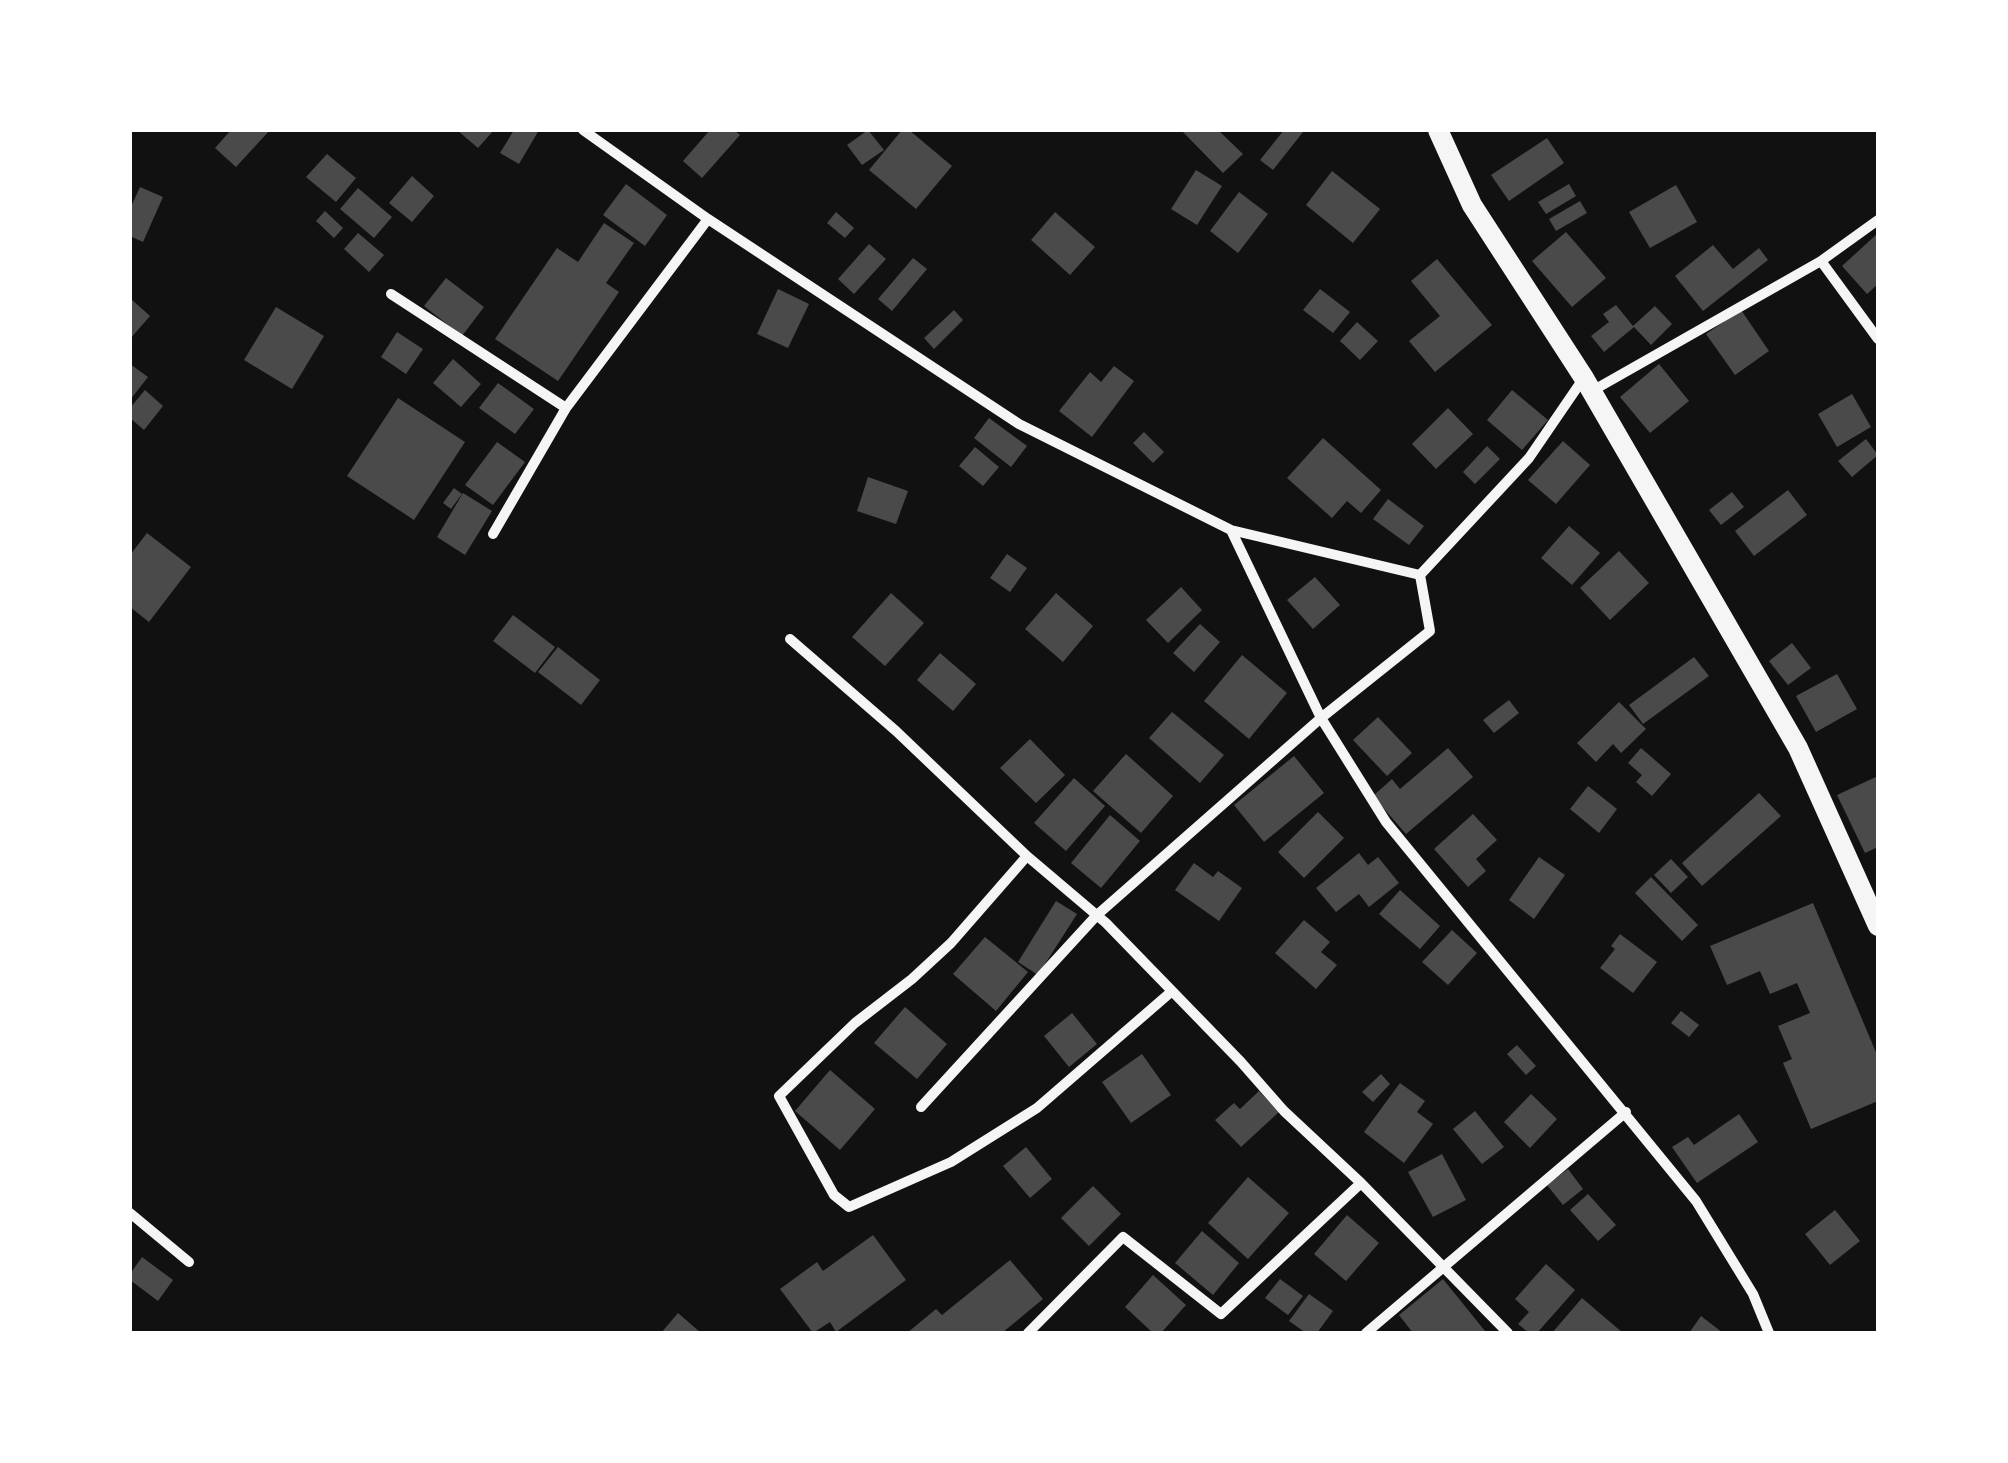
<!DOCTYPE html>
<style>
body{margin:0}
#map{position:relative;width:2008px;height:1463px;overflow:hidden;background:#111;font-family:"Work Sans",sans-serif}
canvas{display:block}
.frame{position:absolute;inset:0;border:132px solid #fff;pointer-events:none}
</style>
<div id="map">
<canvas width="2008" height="1463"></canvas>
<div class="frame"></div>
</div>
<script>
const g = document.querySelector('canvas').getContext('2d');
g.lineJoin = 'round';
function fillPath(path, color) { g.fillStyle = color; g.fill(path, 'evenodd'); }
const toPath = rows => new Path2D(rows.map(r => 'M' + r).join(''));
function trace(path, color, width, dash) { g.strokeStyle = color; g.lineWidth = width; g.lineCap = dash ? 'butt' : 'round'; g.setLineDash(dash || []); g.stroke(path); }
const building = toPath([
 [231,130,270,130,236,167,215,148],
 [457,130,494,130,478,148],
 [514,130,539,130,519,164,500,153],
 [710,130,734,130,740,135,702,178,683,161],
 [868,130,884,150,862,165,847,145],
 [902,130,909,130,952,166,916,209,869,170],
 [1181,130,1218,130,1243,154,1223,173],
 [1284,130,1303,132,1273,170,1260,160],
 [1547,138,1564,163,1509,201,1491,175],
 [327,154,356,178,336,202,306,177],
 [1196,170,1222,186,1197,225,1171,209],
 [1332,171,1380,209,1353,243,1306,205],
 [412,176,434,196,412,222,389,203],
 [626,184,667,215,645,246,603,215],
 [1569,184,1576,196,1546,214,1538,202],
 [1676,185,1697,222,1650,248,1629,212],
 [140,187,163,197,143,242,130,236,130,209],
 [358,188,392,217,374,238,340,209],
 [1239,192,1268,214,1238,253,1210,231],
 [1580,201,1587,213,1556,231,1549,219],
 [325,211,343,228,334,238,316,221],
 [836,212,854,228,845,238,827,223],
 [1055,212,1095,247,1070,275,1031,240],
 [604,223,634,243,606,283,619,292,558,381,495,339,557,248,578,262],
 [1566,232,1606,278,1572,307,1532,261],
 [358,233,384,255,369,272,344,249],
 [1878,233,1878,284,1867,294,1842,266],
 [869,244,886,259,854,294,838,279],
 [1713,245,1733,269,1759,248,1768,260,1703,311,1675,276],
 [913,258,927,269,892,311,878,299],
 [1437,259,1492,325,1435,372,1409,341,1440,316,1411,281],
 [446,278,484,307,462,336,424,306],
 [778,289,809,304,788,348,757,334],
 [1320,289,1350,312,1333,333,1303,310],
 [130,298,150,316,130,339],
 [1616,305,1633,326,1655,306,1672,324,1651,345,1634,327,1604,352,1591,336,1609,322,1603,314],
 [276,307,324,336,292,389,244,360],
 [954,310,963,320,934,349,924,338],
 [1741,310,1769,351,1735,375,1706,334],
 [1357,322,1378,341,1360,360,1340,341],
 [397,332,423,349,406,374,381,357],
 [453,359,481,384,461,407,433,383],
 [130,364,148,377,130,400],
 [1659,364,1689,401,1650,433,1620,397],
 [1114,366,1134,381,1092,437,1059,411,1090,372,1101,382],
 [498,383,534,409,515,434,479,408],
 [145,390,163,406,144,430,130,418,130,408],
 [1512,390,1548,420,1522,450,1487,420],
 [1852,394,1871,427,1837,447,1818,414],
 [398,398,465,442,414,520,347,476],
 [1448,408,1473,434,1436,469,1412,444],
 [989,418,1027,446,1011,467,974,438],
 [1144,432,1164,452,1153,463,1133,443],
 [1323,438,1381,490,1361,513,1347,501,1332,518,1287,478],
 [1866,439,1878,455,1852,477,1838,461],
 [1563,441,1590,465,1556,504,1528,480],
 [497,442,525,462,493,505,465,485],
 [1487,446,1500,459,1475,484,1463,472],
 [975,447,999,467,983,486,959,466],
 [868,477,908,491,896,524,857,511],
 [454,488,462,494,451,509,443,503],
 [1788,490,1807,515,1754,556,1735,531],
 [1732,492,1744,507,1721,525,1709,510],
 [463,493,492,511,465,555,437,537],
 [1388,499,1424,526,1409,545,1373,519],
 [1569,526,1600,553,1572,585,1541,558],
 [147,533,191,567,149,622,130,607,130,555],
 [1619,551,1649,583,1610,620,1580,588],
 [1007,554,1027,568,1010,592,990,578],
 [1315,577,1340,605,1313,629,1287,600],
 [1181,587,1202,610,1168,643,1146,620],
 [891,593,924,623,885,666,852,637],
 [1056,593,1093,626,1063,662,1025,629],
 [513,615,555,647,535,673,493,641],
 [1200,624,1220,642,1194,672,1173,653],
 [1792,643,1811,668,1788,685,1769,661],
 [558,647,600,680,581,705,538,672],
 [940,653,976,684,953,711,917,680],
 [1242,655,1287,693,1249,739,1204,701],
 [1694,657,1709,676,1643,724,1629,705],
 [1837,674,1857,709,1816,732,1796,696],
 [1509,700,1519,713,1494,733,1483,720],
 [1619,702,1646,729,1621,753,1613,744,1596,762,1577,743],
 [1172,712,1224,755,1200,783,1149,738],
 [1378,717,1412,753,1387,776,1353,740],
 [1030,739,1065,775,1036,803,1000,768],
 [1448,748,1473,777,1406,834,1373,796,1392,779,1400,789],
 [1641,748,1671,774,1652,796,1636,782,1642,775,1628,763],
 [1126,754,1173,796,1141,833,1093,791],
 [1294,756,1324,793,1264,842,1234,805],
 [1878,776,1878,847,1865,853,1837,795],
 [1074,778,1105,806,1066,851,1034,823],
 [1588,786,1617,809,1599,833,1570,809],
 [1759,793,1781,816,1702,886,1682,863],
 [1318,812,1344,838,1304,878,1278,852],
 [1473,814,1497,840,1476,859,1486,871,1468,887,1434,849],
 [1110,815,1140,841,1101,888,1071,863],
 [1359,853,1368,865,1378,857,1399,883,1369,907,1359,894,1336,912,1316,888],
 [1539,857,1565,875,1534,919,1509,900],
 [1671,859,1688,877,1671,893,1654,875],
 [1194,863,1213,877,1218,871,1242,888,1219,921,1175,890],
 [1651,877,1698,925,1682,941,1635,893],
 [1400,890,1440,926,1420,949,1379,914],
 [1056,901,1077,914,1038,975,1018,962],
 [1813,903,1878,1057,1878,1101,1811,1129,1783,1063,1792,1059,1778,1026,1810,1013,1797,983,1770,994,1760,971,1727,985,1710,946],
 [1304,920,1330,942,1321,952,1337,965,1316,989,1275,953],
 [1452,930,1477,953,1448,985,1422,962],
 [1620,934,1657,962,1633,993,1600,968,1615,949,1611,946],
 [985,937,1028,972,996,1011,953,974],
 [905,1007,947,1044,917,1079,874,1043],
 [1681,1011,1699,1025,1689,1037,1671,1023],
 [1072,1013,1097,1044,1069,1067,1044,1036],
 [1517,1045,1536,1066,1526,1075,1507,1054],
 [1142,1054,1171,1095,1131,1123,1102,1082],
 [830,1070,875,1109,840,1150,795,1111],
 [1381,1074,1390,1084,1373,1102,1362,1092],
 [1400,1083,1425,1101,1417,1112,1433,1124,1404,1163,1364,1132],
 [1259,1091,1279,1112,1241,1147,1215,1120,1234,1103,1240,1109],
 [1531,1094,1557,1119,1530,1148,1504,1122],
 [1475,1111,1504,1147,1482,1164,1453,1129],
 [1739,1114,1758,1142,1697,1183,1672,1147,1688,1137,1694,1145],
 [1026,1147,1052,1179,1030,1198,1003,1166],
 [1442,1154,1466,1200,1433,1217,1408,1172],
 [1568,1169,1583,1189,1563,1205,1547,1185],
 [1248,1177,1289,1213,1248,1259,1208,1223],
 [1093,1186,1121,1214,1089,1246,1061,1218],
 [1588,1194,1616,1225,1598,1241,1570,1210],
 [1835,1210,1860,1241,1830,1265,1805,1234],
 [1347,1215,1379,1243,1346,1281,1314,1254],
 [1202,1231,1239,1263,1213,1295,1175,1263],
 [873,1235,906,1280,836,1332,830,1322,813,1333,780,1289,817,1262,823,1271],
 [142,1257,173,1280,158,1301,130,1280,130,1274],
 [1010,1260,1043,1299,1002,1333,907,1333,936,1309,942,1315],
 [1546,1264,1575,1290,1537,1333,1529,1333,1518,1324,1529,1312,1515,1299],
 [1153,1275,1186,1305,1161,1333,1153,1333,1125,1307],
 [1280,1279,1303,1296,1288,1315,1265,1298],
 [1443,1279,1485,1331,1483,1333,1413,1333,1399,1315],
 [1309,1294,1333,1311,1317,1333,1306,1333,1289,1321],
 [1582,1298,1623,1333,1552,1333],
 [678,1313,701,1333,661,1333],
 [1701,1316,1723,1333,1689,1333]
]);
const minor = toPath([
 [583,130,708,219,1019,424,1231,530,1420,575,1529,458,1583,379],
 [1821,261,1878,339],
 [391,294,566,408,708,219],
 [1592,391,1821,261,1878,220],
 [1231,530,1321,718,1386,822,1696,1201,1753,1294,1769,1333],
 [493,534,566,408],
 [790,639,896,731,1027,856,951,943,912,979,855,1023,779,1096,834,1195,849,1207,951,1162,1037,1108,1171,992],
 [1027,856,1106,923,1241,1062,1284,1111,1361,1183,1508,1333],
 [921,1107,1097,915,1321,718,1430,631,1420,575],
 [130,1213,189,1262],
 [1028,1333,1123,1237,1221,1314,1361,1183],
 [1366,1333,1626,1112]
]);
const secondary = toPath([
 [1438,130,1472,205,1584,378,1798,748,1878,926]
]);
fillPath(building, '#4a4a4a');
trace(minor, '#f5f5f5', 10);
trace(secondary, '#f5f5f5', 20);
</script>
